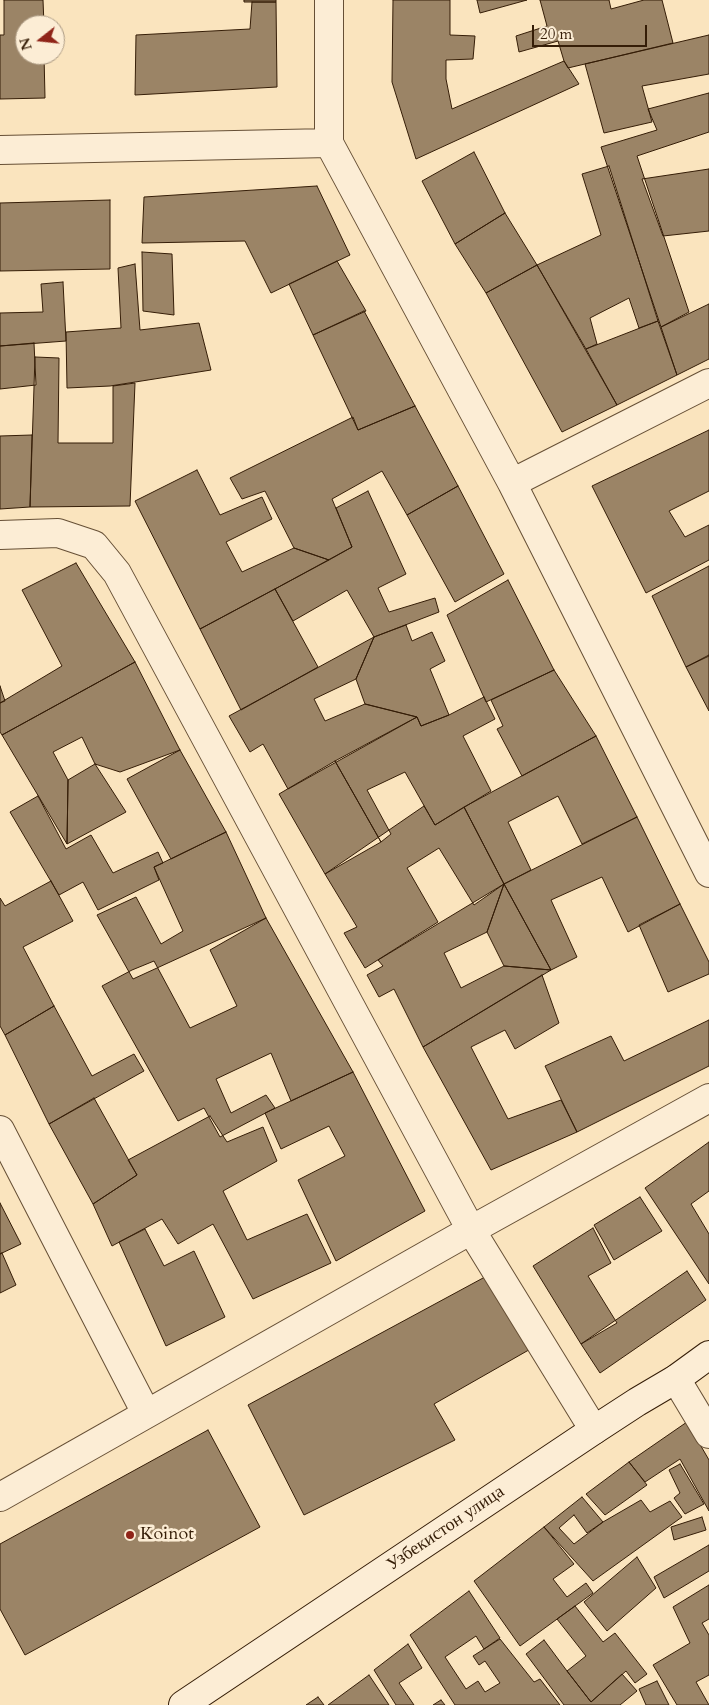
<!DOCTYPE html>
<meta charset="utf-8">
<style>
body{margin:0}
#map{position:relative;width:709px;height:1705px;overflow:hidden;background:#fae4be;font-family:Cardo,serif}
canvas{display:block}
.north{position:absolute;left:15px;top:15px;width:50px;height:50px;box-sizing:border-box;background:#fcedd5;border:1px solid #ac9a83;border-radius:50%;rotate:254deg;font-size:14px;font-weight:700;line-height:20px;text-align:center;color:#351d07}
.north::after{content:'';display:block;margin:auto;width:18px;height:22px;background:#8f2418;clip-path:polygon(50% 0,100% 100%,50% 72%,0 100%)}
.scale{position:absolute;left:532px;top:25px;width:115px;height:22px;box-sizing:border-box;border:2px solid #351d07;border-top:0;padding-left:6px;font-size:15px;line-height:18px;white-space:nowrap;color:#351d07;-webkit-text-stroke:4px #fcedd5;paint-order:stroke}
</style>
<div id="map">
<canvas width="709" height="1705"></canvas>
<div class="north">N</div>
<div class="scale">20 m</div>
</div>
<script>
const g = document.querySelector('canvas').getContext('2d');
g.lineJoin = 'round';
function fillPath(path, color) { g.fillStyle = color; g.fill(path, 'evenodd'); }
const toPath = rows => new Path2D(rows.map(r => 'M' + r).join(''));
function trace(path, color, width, dash) { g.strokeStyle = color; g.lineWidth = width; g.lineCap = dash ? 'butt' : 'round'; g.setLineDash(dash || []); g.stroke(path); }
function drawText(font, color, halo, rows, align = 'center') {
  g.font = font + ' Cardo,serif'; g.lineWidth = 5; g.setLineDash([]); g.textBaseline = 'middle'; g.strokeStyle = halo; g.fillStyle = color; for (const [text, x, y, turn = 0] of rows) {
    g.save(); g.translate(x, y); g.rotate((+turn || 0) * Math.PI / 180); g.textAlign = isNaN(turn) ? turn : align; if (halo) g.strokeText(text, 0, 0); g.fillText(text, 0, 0); g.restore();
  }
}
const building = toPath([
 [4,0,43,0,44,25,25,25,25,55,44,55,45,98,0,99,0,35,4,35,4,0],
 [244,0,276,0,276,2,244,2,244,0],
 [393,0,450,0,450,35,475,36,473,59,446,60,446,79,452,109,564,61,579,84,416,159,392,82,393,0],
 [477,0,527,0,480,13,477,0],
 [540,0,609,0,611,9,644,0,662,0,673,43,568,68,564,61,558,41,519,52,516,36,547,26,540,0],
 [252,2,276,2,277,87,135,95,136,35,250,29,252,2],
 [709,35,709,74,642,86,652,122,604,133,585,64,709,35],
 [709,93,709,132,637,156,689,312,661,327,601,147,657,130,648,109,709,93],
 [474,152,505,213,455,244,422,181,474,152],
 [609,166,658,321,639,328,629,298,590,318,597,344,586,349,537,265,601,235,582,174,609,166],
 [709,169,709,231,663,236,642,179,709,169],
 [317,186,350,255,271,293,245,241,142,243,144,197,317,186],
 [110,200,110,269,0,271,0,203,110,200],
 [505,213,537,265,486,293,455,244,505,213],
 [142,252,172,254,174,315,143,311,142,252],
 [337,261,366,311,313,335,289,284,337,261],
 [135,264,140,330,199,323,211,370,110,386,67,388,66,332,121,328,118,268,135,264],
 [537,265,617,405,562,432,486,293,537,265],
 [63,282,66,341,0,346,0,313,43,312,41,284,63,282],
 [709,304,709,359,677,375,661,327,709,304],
 [364,311,415,406,358,430,313,335,364,311],
 [658,321,677,375,617,405,586,349,658,321],
 [34,343,36,385,0,389,0,346,34,343],
 [35,357,59,358,58,443,113,443,113,386,135,383,130,506,30,507,35,357],
 [415,406,458,486,407,515,382,471,332,499,352,547,329,560,294,548,265,491,242,499,230,478,353,417,358,430,415,406],
 [709,430,709,491,669,511,685,537,709,525,709,560,646,593,592,486,709,430],
 [32,435,30,507,0,509,0,436,32,435],
 [197,470,220,515,262,497,272,519,226,542,242,572,294,548,329,560,200,629,135,501,197,470],
 [458,486,504,574,455,602,407,515,458,486],
 [368,491,406,574,378,588,389,612,435,598,439,612,374,637,347,590,293,621,275,589,352,547,336,508,368,491],
 [76,563,135,662,2,735,0,732,0,703,62,666,22,590,76,563],
 [709,566,709,656,686,667,652,596,709,566],
 [508,580,554,670,486,702,447,615,508,580],
 [275,589,318,667,241,710,200,629,275,589],
 [406,625,412,641,432,632,445,661,430,669,449,715,421,726,417,717,365,704,356,679,374,637,406,625],
 [374,637,356,679,314,699,325,721,365,704,417,717,288,789,263,744,250,752,229,716,374,637],
 [709,655,709,711,686,667,709,655],
 [135,662,180,750,120,772,95,764,82,737,53,752,68,780,67,844,2,735,135,662],
 [554,670,596,736,522,776,497,729,503,726,491,700,554,670],
 [0,686,5,701,0,703,0,686],
 [484,697,495,719,463,736,491,791,435,825,405,772,367,790,391,834,381,842,335,761,417,717,421,726,449,715,484,697],
 [596,736,637,817,582,844,558,796,508,822,531,870,504,884,464,807,596,736],
 [180,750,226,832,171,859,127,779,180,750],
 [335,761,381,842,325,874,279,794,335,761],
 [95,764,126,812,67,844,68,780,95,764],
 [38,796,66,849,91,835,113,873,158,852,163,863,154,867,159,880,98,910,83,882,59,895,10,812,38,796],
 [424,806,435,825,464,807,504,884,474,905,439,848,407,868,438,922,365,968,344,933,357,927,325,874,424,806],
 [637,817,680,904,628,932,602,877,551,900,577,957,551,970,504,884,637,817],
 [226,832,266,918,133,979,97,915,136,897,161,944,183,931,154,867,226,832],
 [51,881,73,921,23,947,54,1006,5,1035,0,1026,0,898,5,906,51,881],
 [504,884,551,970,504,966,487,932,504,884],
 [504,884,487,932,444,953,461,988,504,966,551,970,423,1047,394,989,379,997,367,975,383,966,378,960,504,884],
 [680,904,709,962,709,974,668,992,639,925,680,904],
 [266,918,353,1072,291,1101,271,1053,216,1079,231,1113,266,1095,275,1108,220,1137,204,1108,178,1121,102,986,132,970,154,961,190,1028,237,1006,210,950,266,918],
 [542,975,559,1023,515,1049,505,1030,471,1047,508,1119,561,1100,577,1132,491,1170,423,1047,542,975],
 [54,1006,92,1076,134,1054,144,1071,49,1124,5,1035,54,1006],
 [709,1020,709,1066,577,1132,545,1066,611,1036,624,1061,709,1020],
 [353,1072,425,1211,336,1261,298,1180,345,1156,329,1126,281,1149,265,1113,353,1072],
 [94,1098,137,1175,93,1204,49,1124,94,1098],
 [210,1116,227,1142,263,1127,277,1161,223,1191,247,1240,307,1214,331,1263,253,1299,213,1224,178,1244,162,1219,112,1246,93,1204,137,1175,128,1160,210,1116],
 [709,1142,709,1191,691,1204,709,1234,709,1284,645,1188,709,1142],
 [640,1197,662,1231,614,1260,594,1225,640,1197],
 [0,1203,21,1244,0,1254,0,1203],
 [593,1228,611,1263,588,1276,617,1323,581,1344,533,1266,593,1228],
 [145,1229,164,1266,194,1251,225,1317,166,1346,119,1242,145,1229],
 [2,1253,16,1285,0,1293,0,1254,2,1253],
 [496,1271,541,1343,434,1404,455,1440,304,1515,248,1405,496,1271],
 [687,1271,706,1300,600,1373,581,1344,687,1271],
 [687,1422,709,1460,709,1511,680,1459,645,1482,629,1462,687,1422],
 [208,1430,260,1527,25,1655,0,1609,0,1544,208,1430],
 [629,1462,647,1485,605,1515,586,1494,629,1462],
 [680,1464,704,1504,685,1514,674,1498,680,1493,669,1470,680,1464],
 [582,1497,603,1522,641,1500,650,1512,670,1501,682,1517,593,1581,544,1527,582,1497],
 [574,1515,587,1533,603,1522,574,1544,559,1528,574,1515],
 [702,1517,706,1530,674,1540,671,1527,702,1517],
 [544,1527,574,1564,553,1579,567,1597,586,1583,593,1593,520,1646,474,1581,544,1527],
 [709,1545,709,1571,664,1598,654,1577,709,1545],
 [637,1557,656,1588,607,1631,584,1602,637,1557],
 [709,1585,709,1619,702,1623,709,1635,709,1675,696,1682,709,1705,677,1705,653,1665,690,1643,673,1607,709,1585],
 [469,1591,500,1638,484,1649,476,1636,445,1657,466,1689,478,1681,485,1692,500,1683,485,1661,479,1665,473,1656,500,1639,534,1682,540,1679,560,1705,455,1705,410,1635,469,1591],
 [575,1606,603,1642,615,1633,647,1674,635,1683,626,1671,591,1702,567,1671,586,1656,557,1619,575,1606],
 [544,1640,567,1671,591,1702,622,1674,637,1691,620,1705,564,1705,526,1654,544,1640],
 [408,1644,422,1668,399,1683,414,1705,396,1705,374,1670,408,1644],
 [369,1675,389,1705,328,1705,369,1675],
 [657,1681,669,1705,646,1705,639,1689,657,1681],
 [318,1697,324,1705,306,1705,318,1697],
 [441,1700,445,1705,433,1705,441,1700]
]);
const minor = toPath([
 [329,0,329,143,512,483,709,873],
 [0,150,329,143],
 [512,483,709,383],
 [0,535,58,533,94,545,117,573,471,1230,594,1430],
 [0,1130,146,1413],
 [676,1379,709,1434],
 [0,1497,471,1230,709,1098]
]);
const secondary = toPath([
 [183,1705,594,1430,637,1402,676,1379,709,1355]
]);
const markers = [
 [130,1535,5,"#8f2418"]
];
const streetNames = [
 ["Узбекистон улица",446,1529,-34]
];
const poiNames = [
 ["Koinot",140,1535]
];
fillPath(building, '#9b8466');
trace(building, '#351d07', 1);
trace(minor, '#664f35', 30);
trace(secondary, '#351d07', 30);
trace(minor, '#fcedd5', 28);
trace(secondary, '#fcedd5', 28);
for (const [x, y, r, color] of markers) { const dot = new Path2D(); dot.arc(x, y, r, 0, 2 * Math.PI); g.fillStyle = color; g.fill(dot); trace(dot, '#fcedd5', 2); }
drawText('18px', '#351d07', '#fcedd5', streetNames);
drawText('18px', '#351d07', '#fcedd5', poiNames, 'left');
</script>
